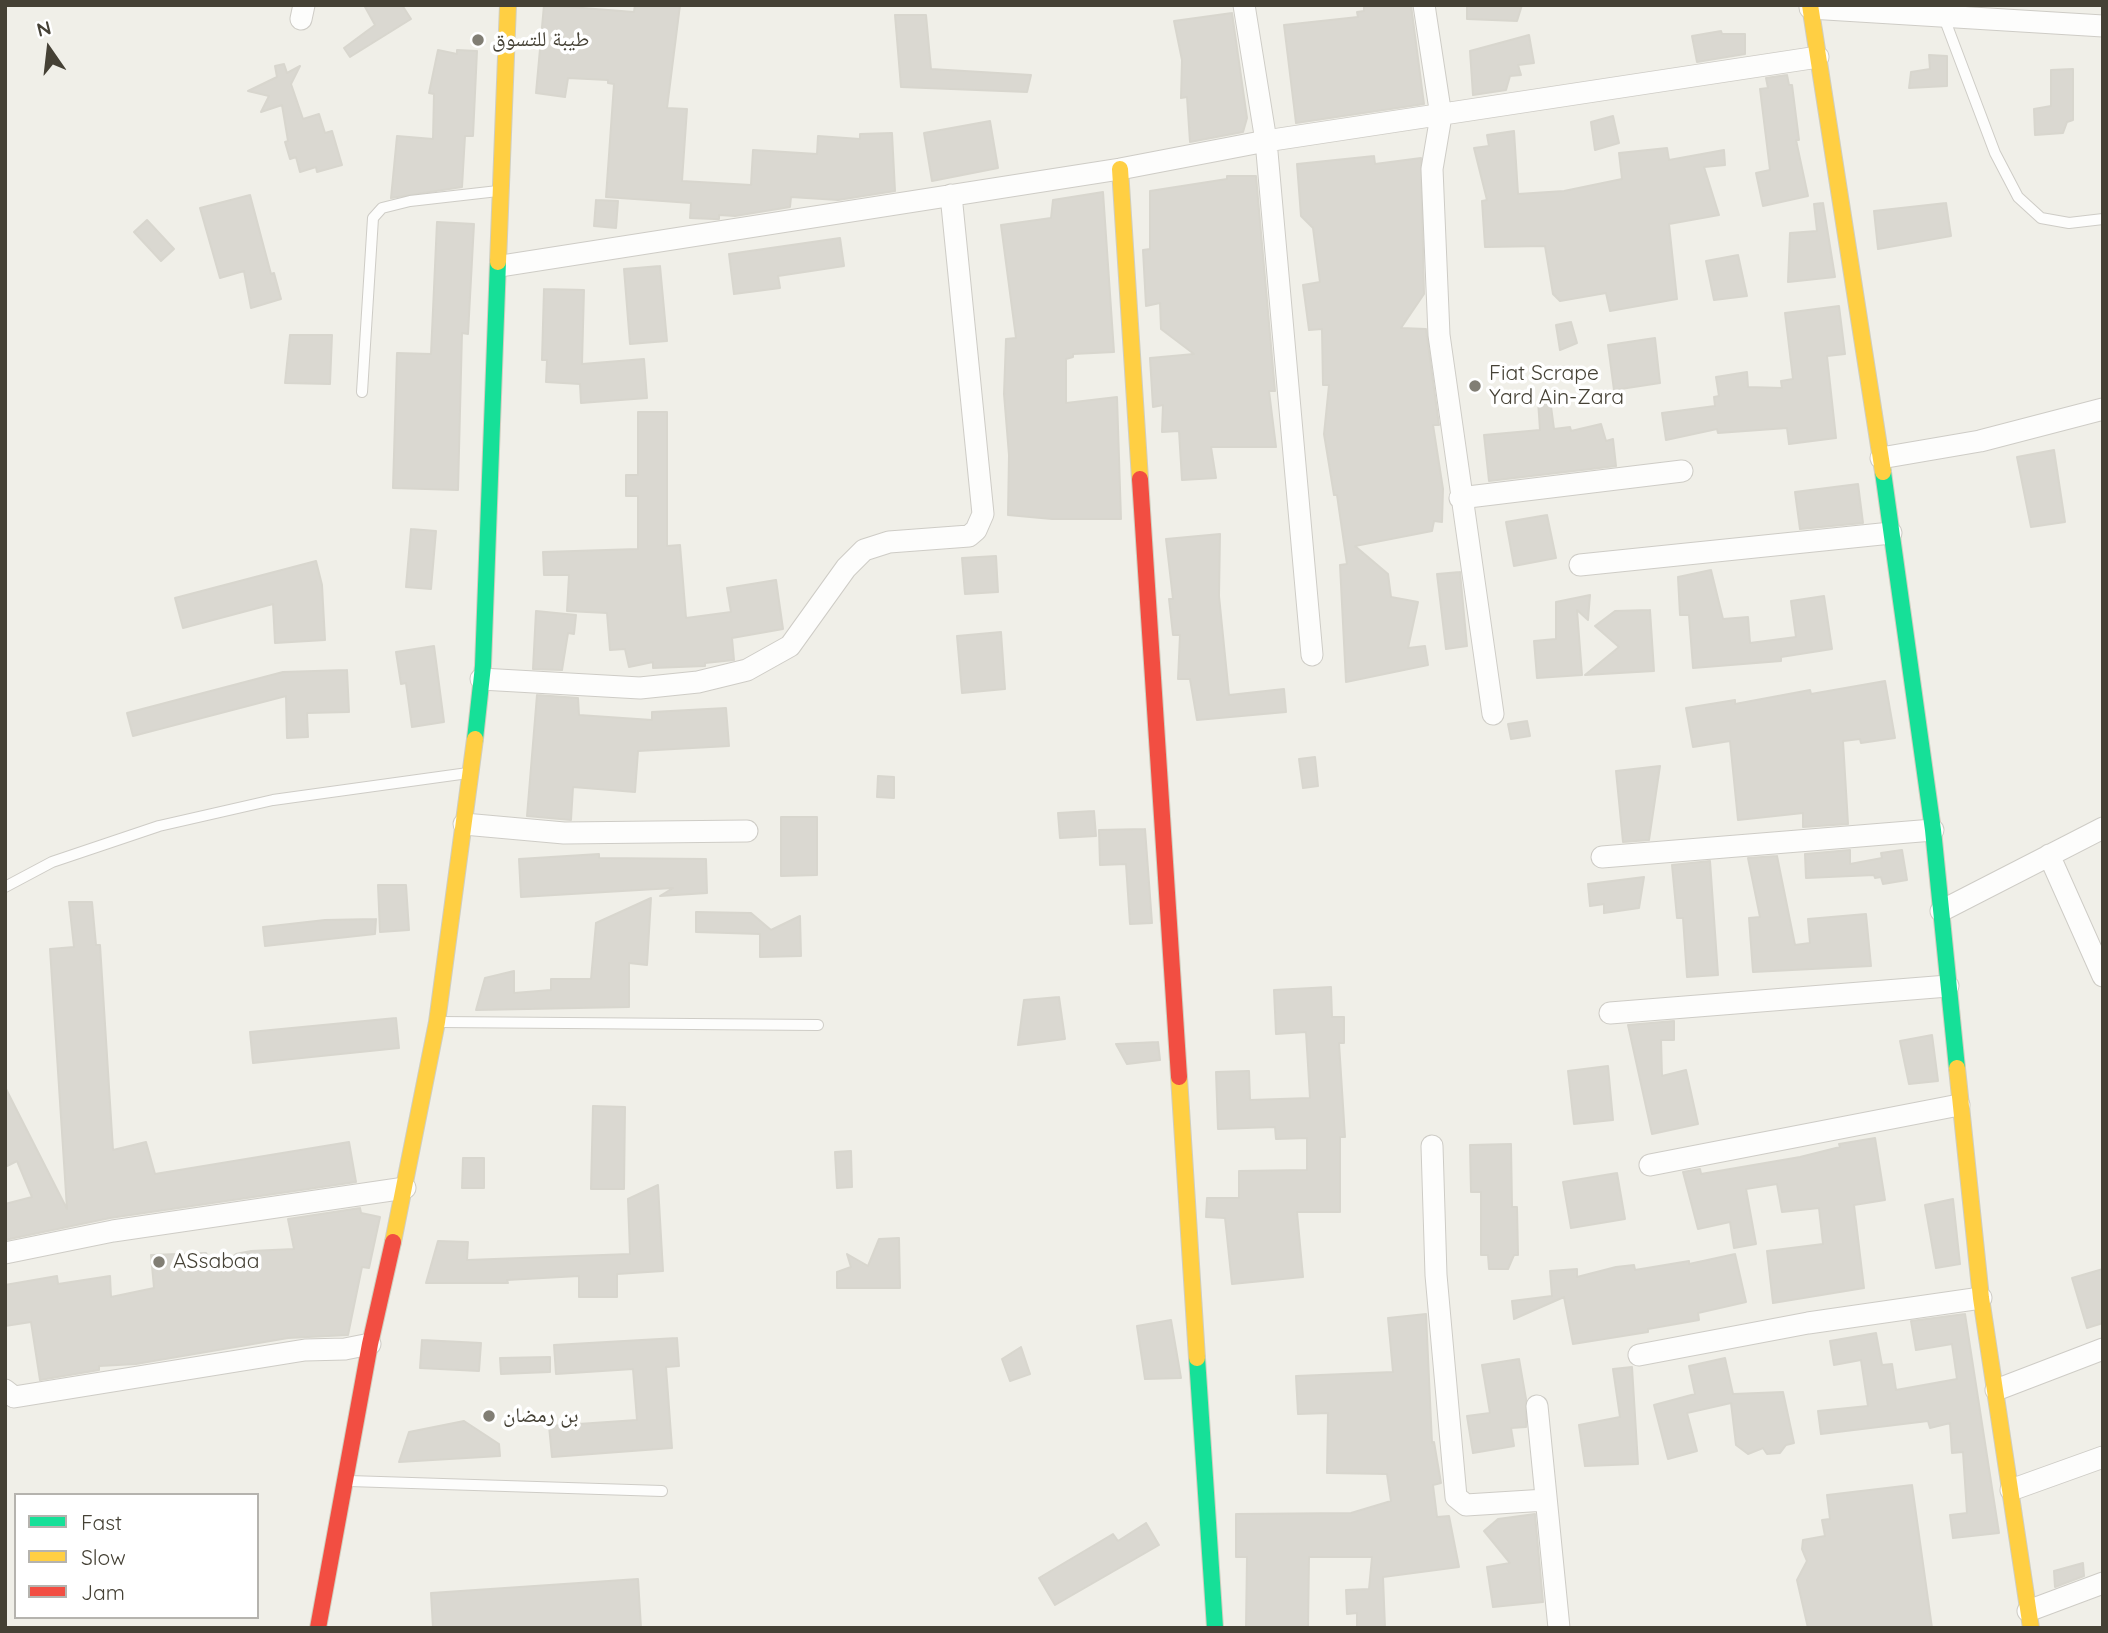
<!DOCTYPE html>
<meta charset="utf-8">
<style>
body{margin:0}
#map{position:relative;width:2108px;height:1633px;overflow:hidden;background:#f0efe8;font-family:Quicksand,sans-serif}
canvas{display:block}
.frame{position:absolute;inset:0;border:7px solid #454135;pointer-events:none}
.legend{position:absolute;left:14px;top:1493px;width:245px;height:126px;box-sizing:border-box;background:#fff;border:2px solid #b5b3ae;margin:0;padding:9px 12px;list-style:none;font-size:21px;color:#454135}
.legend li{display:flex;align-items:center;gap:14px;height:35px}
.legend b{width:35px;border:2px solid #b5b3ae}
.north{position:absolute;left:14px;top:14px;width:70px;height:70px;-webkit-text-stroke:5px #fff;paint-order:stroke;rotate:346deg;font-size:19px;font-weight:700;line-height:28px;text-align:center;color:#454135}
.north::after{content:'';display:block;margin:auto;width:24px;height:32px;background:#454135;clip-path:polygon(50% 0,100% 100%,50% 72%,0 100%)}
</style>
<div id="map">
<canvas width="2108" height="1633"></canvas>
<div class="frame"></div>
<ul class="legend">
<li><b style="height:9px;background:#16e098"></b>Fast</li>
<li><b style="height:9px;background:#ffcf43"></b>Slow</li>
<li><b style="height:9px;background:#f24e42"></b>Jam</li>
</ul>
<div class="north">N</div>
</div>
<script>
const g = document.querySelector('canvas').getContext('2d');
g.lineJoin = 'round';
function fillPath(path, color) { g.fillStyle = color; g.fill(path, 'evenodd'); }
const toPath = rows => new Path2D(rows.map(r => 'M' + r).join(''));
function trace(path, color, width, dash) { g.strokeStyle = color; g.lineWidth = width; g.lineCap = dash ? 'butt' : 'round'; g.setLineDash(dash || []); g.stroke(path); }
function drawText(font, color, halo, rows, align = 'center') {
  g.font = font + ' Quicksand,"Noto Naskh Arabic",sans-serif'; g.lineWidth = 7; g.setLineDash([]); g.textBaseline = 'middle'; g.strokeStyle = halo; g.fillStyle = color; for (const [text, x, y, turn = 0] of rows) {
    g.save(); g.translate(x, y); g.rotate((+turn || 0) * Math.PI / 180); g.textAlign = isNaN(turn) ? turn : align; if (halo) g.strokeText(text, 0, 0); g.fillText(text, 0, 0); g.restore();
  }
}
const building = toPath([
 [364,5,402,5,411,19,350,57,344,48,375,25,364,5],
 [544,5,634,12,635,5,680,5,667,108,687,109,682,181,751,185,753,150,817,154,818,136,860,139,860,134,892,133,895,191,838,200,791,197,790,207,735,216,719,215,719,219,714,219,690,218,691,203,606,197,614,84,608,83,608,80,568,78,565,97,536,93,544,5],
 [1364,5,1411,5,1424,104,1296,123,1284,25,1358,17,1357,12,1364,11,1364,5],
 [1467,5,1522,5,1517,21,1467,19,1467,5],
 [1232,13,1247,118,1243,132,1190,142,1187,97,1181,98,1182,60,1174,21,1232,13],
 [895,15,926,15,931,69,1031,75,1027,92,901,87,895,15],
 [1721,31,1722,34,1745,34,1745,54,1697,62,1692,36,1721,31],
 [1529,35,1534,63,1518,65,1521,75,1510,76,1506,90,1473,95,1470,51,1529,35],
 [438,50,457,54,457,50,477,51,473,136,465,136,462,187,391,198,397,136,433,139,434,94,429,93,438,50],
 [1929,55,1947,56,1947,86,1909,88,1911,72,1930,69,1929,55],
 [284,64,287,73,300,66,291,84,303,119,319,114,325,133,332,131,342,165,317,172,316,167,300,172,296,157,290,159,285,142,288,141,282,105,261,112,269,96,248,91,277,77,275,66,284,64],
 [2073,69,2073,120,2067,122,2063,133,2035,135,2034,109,2051,106,2051,70,2073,69],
 [1787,75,1789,85,1792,85,1799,140,1796,140,1808,196,1763,206,1756,173,1770,170,1760,89,1768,88,1766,78,1787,75],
 [1613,116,1619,143,1595,150,1591,122,1613,116],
 [990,121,998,168,932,181,924,133,990,121],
 [1514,131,1518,194,1564,191,1622,179,1619,153,1667,148,1669,160,1724,150,1725,165,1704,167,1719,215,1669,224,1677,299,1610,311,1606,293,1560,301,1553,294,1545,246,1485,247,1482,201,1487,200,1474,148,1489,146,1487,135,1514,131],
 [1374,156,1375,164,1421,158,1424,294,1401,328,1426,329,1439,425,1433,425,1443,489,1442,522,1434,521,1432,531,1355,546,1388,574,1391,597,1418,602,1408,648,1425,646,1428,665,1346,682,1340,565,1347,564,1337,495,1334,495,1324,434,1329,385,1323,385,1322,329,1309,330,1303,285,1320,282,1313,228,1301,216,1297,164,1374,156],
 [1227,176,1256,176,1275,391,1269,391,1276,447,1211,447,1216,478,1182,480,1179,431,1162,432,1163,405,1153,407,1150,358,1194,354,1161,329,1160,303,1146,306,1143,250,1150,249,1150,191,1227,179,1227,176],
 [1103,192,1114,352,1073,354,1073,357,1066,359,1066,403,1117,397,1121,519,1052,519,1008,515,1009,455,1004,394,1006,339,1016,338,1001,225,1051,218,1053,200,1103,192],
 [250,195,271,274,274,273,281,299,251,308,244,271,220,278,200,208,250,195],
 [596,200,618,201,616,228,594,226,596,200],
 [1823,203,1835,277,1788,282,1790,233,1817,231,1814,204,1823,203],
 [1946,203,1951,236,1878,249,1874,211,1946,203],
 [147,220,174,249,161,261,134,232,147,220],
 [437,222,474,224,468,334,462,333,458,490,393,488,397,353,431,354,437,222],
 [840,238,844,266,778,276,780,288,734,294,729,254,840,238],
 [1738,255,1747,296,1714,300,1706,261,1738,255],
 [660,266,667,341,630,344,624,269,660,266],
 [544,289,584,290,582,364,644,359,647,398,581,403,580,384,546,382,547,360,542,360,544,289],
 [1839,306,1845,354,1827,356,1836,438,1789,444,1787,428,1718,433,1717,429,1666,440,1662,413,1715,406,1714,397,1719,396,1716,377,1747,372,1748,387,1782,388,1781,381,1793,379,1785,313,1839,306],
 [1571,322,1577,343,1560,350,1556,325,1571,322],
 [290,335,332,335,330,384,285,383,290,335],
 [1655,338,1660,383,1614,390,1608,345,1655,338],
 [1550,399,1554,429,1570,427,1571,431,1601,424,1606,441,1613,439,1616,466,1489,481,1484,435,1540,430,1538,400,1550,399],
 [638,412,667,412,667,546,680,545,686,618,731,612,727,588,776,580,783,629,732,638,734,660,705,663,705,666,653,668,653,662,629,667,625,649,610,650,607,613,567,611,569,575,544,575,543,552,638,549,638,496,626,496,626,475,638,475,638,412],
 [2054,450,2065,522,2031,527,2017,457,2054,450],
 [1858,484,1863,523,1800,529,1795,492,1858,484],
 [1547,515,1556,558,1514,566,1506,522,1547,515],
 [411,529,436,531,431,589,406,587,411,529],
 [1220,534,1219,596,1229,695,1284,689,1286,712,1197,720,1190,679,1178,679,1180,635,1173,635,1169,599,1173,599,1166,539,1220,534],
 [996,556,998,592,965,594,962,558,996,556],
 [316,561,322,585,325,640,275,643,273,604,183,628,175,598,316,561],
 [1711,570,1723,619,1748,617,1750,643,1796,637,1791,601,1824,596,1832,649,1781,657,1781,661,1693,668,1689,615,1680,615,1678,577,1711,570],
 [1460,572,1467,646,1446,649,1437,574,1460,572],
 [1590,595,1588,620,1577,610,1582,675,1537,678,1534,641,1556,639,1556,602,1590,595],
 [1650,610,1654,671,1585,675,1619,647,1595,626,1615,611,1650,610],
 [536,611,576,615,574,634,568,633,562,670,533,669,536,611],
 [1001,632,1005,689,962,693,957,636,1001,632],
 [434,646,444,722,412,727,406,683,401,684,396,652,434,646],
 [347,670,349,712,307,713,308,737,287,738,286,696,133,736,127,713,283,672,347,670],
 [1885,681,1895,738,1861,743,1860,739,1843,741,1848,824,1803,827,1803,813,1738,820,1730,741,1693,747,1686,708,1735,700,1735,704,1810,690,1811,694,1885,681],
 [537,695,578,698,579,715,652,720,652,712,726,708,729,746,638,751,635,792,573,787,571,820,527,816,537,695],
 [1527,721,1530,736,1511,739,1508,724,1527,721],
 [1315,757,1318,786,1303,788,1299,759,1315,757],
 [1660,766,1649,840,1623,842,1616,771,1660,766],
 [878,776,894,777,894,798,877,797,878,776],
 [1094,811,1096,836,1060,838,1058,813,1094,811],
 [781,817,817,817,817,875,781,876,781,817],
 [1145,829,1152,923,1130,924,1126,864,1100,865,1099,830,1145,829],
 [1850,850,1850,864,1882,858,1881,853,1902,850,1907,880,1883,884,1881,877,1875,878,1874,875,1806,878,1805,854,1850,850],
 [599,854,599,858,706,859,707,893,660,896,673,888,521,897,519,859,599,854],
 [1777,856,1795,945,1810,943,1808,919,1866,914,1871,966,1753,972,1749,918,1760,917,1748,858,1777,856],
 [1710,861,1718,975,1687,977,1683,918,1677,918,1672,865,1710,861],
 [1644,877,1639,908,1604,913,1604,904,1590,906,1588,884,1644,877],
 [378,885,406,885,409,930,380,932,378,885],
 [651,898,647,965,629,963,629,1007,476,1010,485,978,514,971,514,993,551,990,551,979,591,979,596,923,651,898],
 [69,902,92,902,96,945,100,945,113,1150,146,1142,155,1174,349,1142,356,1182,110,1218,5,1240,5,1204,32,1197,17,1161,5,1167,5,1087,67,1209,50,949,74,947,69,902],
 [696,912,751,913,771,930,800,916,801,956,760,957,760,934,696,932,696,912],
 [376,919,375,934,265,946,263,927,325,920,376,919],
 [1331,987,1332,1017,1344,1017,1344,1043,1339,1043,1345,1137,1340,1137,1340,1212,1297,1212,1303,1277,1232,1284,1225,1218,1206,1217,1207,1198,1239,1198,1239,1171,1307,1170,1307,1138,1276,1139,1275,1127,1218,1129,1216,1072,1249,1071,1250,1100,1310,1098,1306,1032,1276,1034,1274,990,1331,987],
 [1059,997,1065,1039,1018,1045,1024,1000,1059,997],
 [396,1018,399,1048,253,1063,250,1032,396,1018],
 [1674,1021,1674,1040,1661,1040,1662,1076,1686,1070,1698,1124,1652,1134,1628,1025,1674,1021],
 [1932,1035,1938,1081,1909,1084,1900,1041,1932,1035],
 [1158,1042,1160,1060,1127,1064,1116,1044,1158,1042],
 [1608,1066,1613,1120,1574,1124,1568,1071,1608,1066],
 [593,1106,625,1107,624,1189,591,1189,593,1106],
 [1875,1138,1885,1200,1854,1205,1864,1288,1773,1303,1767,1251,1823,1244,1819,1208,1782,1212,1777,1184,1746,1189,1756,1244,1734,1248,1730,1222,1698,1229,1683,1172,1700,1169,1701,1174,1800,1157,1840,1147,1839,1144,1875,1138],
 [1511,1144,1512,1207,1517,1207,1518,1255,1514,1255,1508,1269,1489,1269,1488,1255,1481,1255,1481,1192,1471,1192,1470,1145,1511,1144],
 [851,1151,852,1187,837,1188,835,1152,851,1151],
 [463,1158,484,1158,484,1188,462,1188,463,1158],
 [1617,1173,1625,1219,1571,1228,1563,1182,1617,1173],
 [658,1185,663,1271,617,1274,617,1297,579,1297,579,1276,507,1280,508,1283,426,1283,438,1241,468,1242,467,1260,630,1254,628,1199,658,1185],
 [1953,1199,1960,1264,1936,1268,1925,1205,1953,1199],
 [360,1208,361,1213,380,1217,369,1268,362,1267,348,1335,288,1338,136,1364,99,1366,99,1370,40,1380,31,1322,5,1326,5,1285,57,1276,58,1284,110,1276,111,1297,154,1288,151,1255,206,1253,211,1262,226,1262,236,1254,251,1251,294,1249,288,1219,360,1208],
 [899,1238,900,1288,837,1288,837,1272,851,1267,847,1254,868,1266,879,1239,899,1238],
 [1735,1254,1746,1302,1698,1313,1699,1320,1648,1329,1648,1332,1573,1344,1564,1297,1514,1319,1512,1301,1552,1296,1550,1271,1577,1269,1577,1277,1616,1267,1634,1265,1635,1270,1689,1261,1689,1264,1735,1254],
 [2103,1269,2103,1323,2087,1328,2072,1278,2103,1269],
 [1426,1314,1432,1443,1434,1442,1441,1483,1433,1485,1437,1517,1449,1516,1459,1567,1383,1577,1385,1628,1357,1628,1357,1613,1347,1614,1346,1590,1369,1589,1372,1557,1309,1557,1308,1628,1246,1627,1247,1557,1236,1557,1236,1514,1351,1513,1391,1501,1387,1474,1327,1473,1328,1413,1298,1414,1296,1376,1393,1372,1388,1318,1426,1314],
 [1965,1314,1999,1533,1953,1538,1950,1515,1967,1513,1963,1452,1952,1453,1950,1423,1930,1428,1928,1421,1821,1434,1818,1411,1868,1406,1861,1360,1834,1365,1830,1341,1876,1333,1882,1365,1892,1364,1896,1390,1957,1379,1952,1344,1916,1350,1911,1321,1965,1314],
 [1171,1320,1181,1378,1145,1379,1137,1326,1171,1320],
 [677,1338,679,1366,666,1367,672,1448,552,1457,549,1426,637,1420,633,1369,556,1374,554,1345,677,1338],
 [422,1340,481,1343,479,1371,420,1368,422,1340],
 [1021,1347,1030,1374,1010,1381,1002,1359,1021,1347],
 [550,1357,550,1372,501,1374,500,1358,550,1357],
 [1725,1358,1733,1394,1783,1392,1794,1443,1786,1445,1780,1453,1767,1454,1763,1448,1748,1454,1736,1445,1731,1403,1687,1413,1697,1451,1668,1459,1654,1405,1695,1394,1689,1366,1725,1358],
 [1519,1359,1526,1399,1526,1427,1511,1428,1514,1446,1473,1453,1467,1416,1490,1413,1482,1365,1519,1359],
 [1632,1367,1638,1464,1585,1466,1579,1425,1620,1417,1613,1369,1632,1367],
 [464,1421,499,1444,500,1456,399,1462,409,1432,464,1421],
 [1912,1485,1932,1628,1808,1628,1797,1580,1807,1561,1802,1549,1803,1540,1825,1536,1822,1520,1830,1519,1827,1495,1912,1485],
 [1535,1514,1543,1602,1493,1607,1487,1567,1510,1563,1484,1531,1498,1519,1535,1514],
 [1146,1523,1159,1545,1055,1605,1039,1578,1113,1534,1118,1541,1146,1523],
 [2083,1563,2084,1576,2055,1587,2054,1571,2083,1563],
 [638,1579,641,1628,433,1628,431,1593,638,1579]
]);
const lane = toPath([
 [1943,15,1995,153,2018,197,2041,218,2069,223,2103,219],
 [362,392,373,218,382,208,410,201,498,191],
 [5,887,52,862,159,826,273,800,468,773],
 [440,1022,818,1025],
 [349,1481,662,1491]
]);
const street = toPath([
 [1244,5,1266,141,1312,655],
 [1424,5,1441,116,1432,169,1439,335,1493,714],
 [1810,8,2103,26],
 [301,19,304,5],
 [501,266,1120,169,1266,141,1818,57],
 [1881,458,1980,441,2103,409],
 [1460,498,1682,471],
 [1580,565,1891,533],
 [481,679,640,688,698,682,747,670,790,646,846,568,864,550,889,542,969,536,976,530,983,514,951,195],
 [464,824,564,833,747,831],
 [2049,855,2103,976],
 [1602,857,1933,830],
 [1941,911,2103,828],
 [1610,1013,1948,986],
 [1432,1146,1436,1275,1456,1497,1466,1505,1546,1500],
 [1650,1165,1959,1105],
 [5,1253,113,1231,405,1188],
 [1639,1355,1808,1323,1981,1298],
 [5,1390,14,1397,305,1350,345,1349,370,1344],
 [1996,1390,2103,1349],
 [1537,1406,1559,1628],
 [2011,1490,2103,1457],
 [2028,1611,2103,1583]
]);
const fast = toPath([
 [1883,472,1933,830,1957,1068],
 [475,739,483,666,498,262],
 [1197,1358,1215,1628]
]);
const slow = toPath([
 [1810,5,1883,472],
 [1120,169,1140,479],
 [498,262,508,5],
 [1957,1068,1981,1298,2031,1628],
 [1179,1077,1197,1358],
 [393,1242,437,1022,475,739]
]);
const jam = toPath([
 [1140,479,1179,1077],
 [318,1628,370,1344,393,1242]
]);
const markers = [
 [478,40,7,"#817e74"],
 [1475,386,7,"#817e74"],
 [159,1262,7,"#817e74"],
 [489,1416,7,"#817e74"]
];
const poiNames = [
 ["طيبة للتسوق",492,40],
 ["Fiat Scrape",1489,374],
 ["Yard Ain-Zara",1489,398],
 ["ASsabaa",173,1262],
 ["بن رمضان",503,1416]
];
fillPath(building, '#dad8d1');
trace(building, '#d8d6ce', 2);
trace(lane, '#ceccc6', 12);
trace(street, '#ceccc6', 23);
trace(fast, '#d0cebf', 18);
trace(slow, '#d0cebf', 18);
trace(jam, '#d0cebf', 18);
trace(lane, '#fdfdfc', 10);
trace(street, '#fdfdfc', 21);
trace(fast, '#16e098', 16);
trace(slow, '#ffcf43', 16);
trace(jam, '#f24e42', 16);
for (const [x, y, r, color] of markers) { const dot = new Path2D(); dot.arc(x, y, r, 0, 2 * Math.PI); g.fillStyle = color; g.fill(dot); trace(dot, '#fff', 2.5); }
drawText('21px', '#454135', '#fff', poiNames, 'left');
</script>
